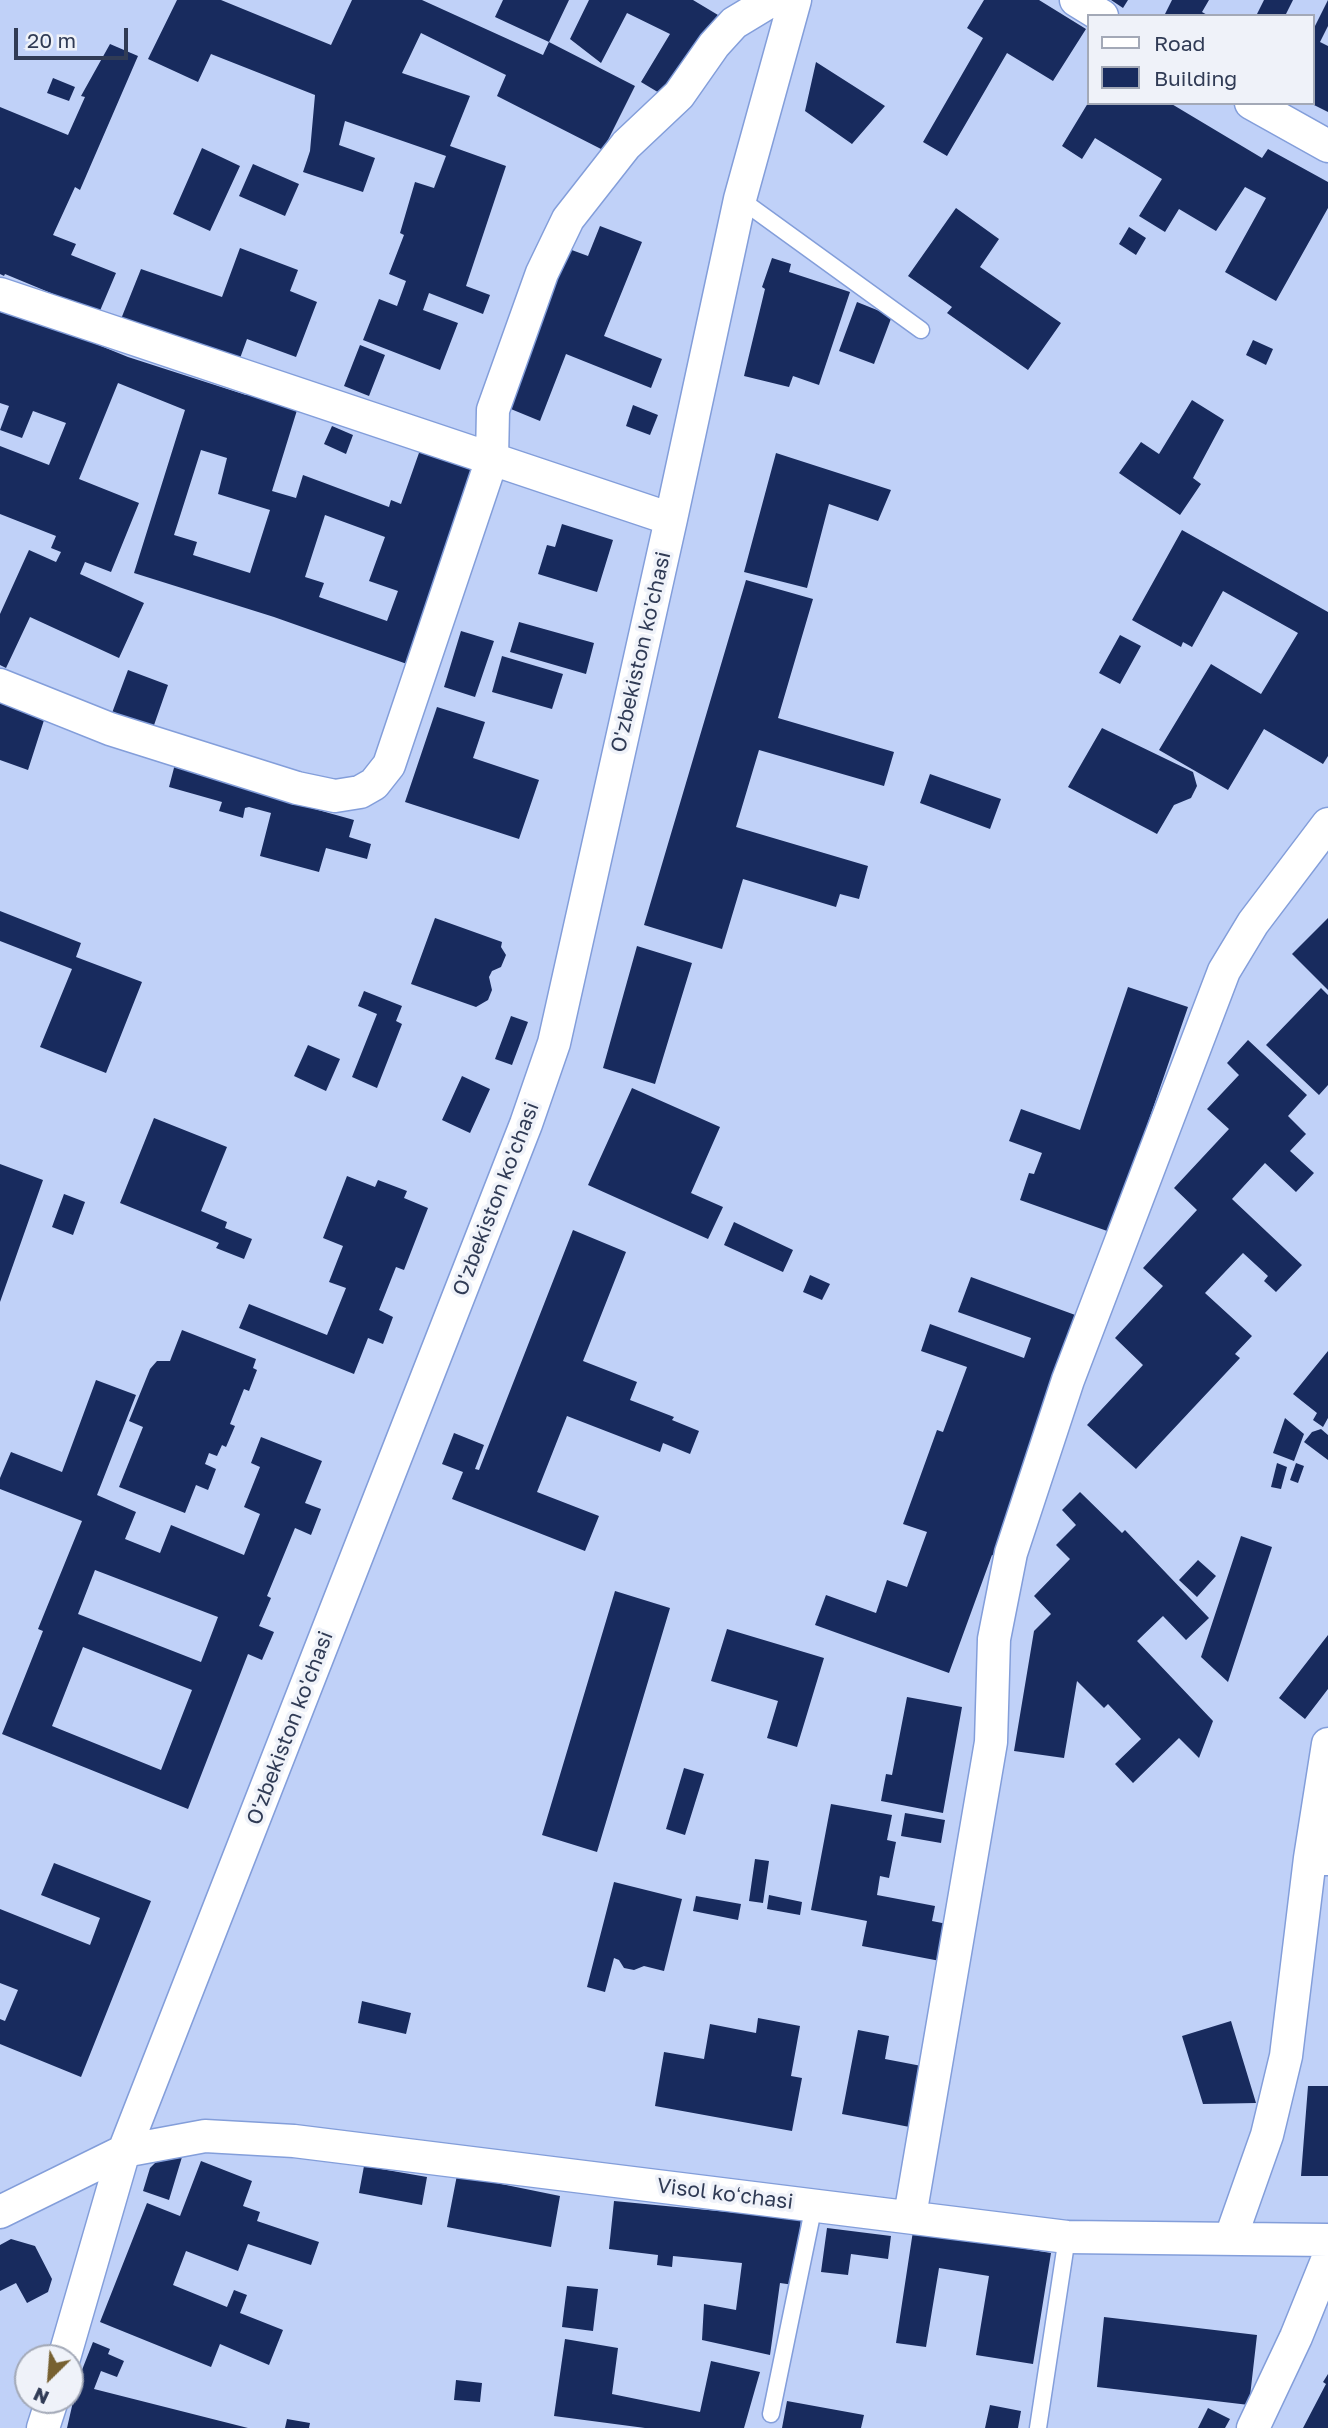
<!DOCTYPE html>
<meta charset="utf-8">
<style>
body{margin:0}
#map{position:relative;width:1328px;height:2428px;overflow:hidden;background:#c0d1f8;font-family:"Golos Text",sans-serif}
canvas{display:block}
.legend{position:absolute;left:1087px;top:14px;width:228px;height:91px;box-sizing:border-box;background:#eff2f9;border:2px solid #a3a9b7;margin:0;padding:9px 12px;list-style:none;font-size:21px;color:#303b55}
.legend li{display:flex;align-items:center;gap:14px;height:35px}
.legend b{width:35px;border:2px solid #a3a9b7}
.north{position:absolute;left:14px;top:2344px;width:70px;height:70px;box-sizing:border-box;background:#eff2f9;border:2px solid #a3a9b7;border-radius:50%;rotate:205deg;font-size:19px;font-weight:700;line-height:28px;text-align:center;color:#303b55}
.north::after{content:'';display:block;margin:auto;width:24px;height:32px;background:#776131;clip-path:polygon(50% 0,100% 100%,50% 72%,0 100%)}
.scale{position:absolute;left:14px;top:28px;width:114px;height:32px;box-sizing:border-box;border:4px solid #303b55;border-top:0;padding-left:9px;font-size:21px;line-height:24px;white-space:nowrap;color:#303b55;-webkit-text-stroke:5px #eff2f9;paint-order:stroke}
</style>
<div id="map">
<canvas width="1328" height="2428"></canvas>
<ul class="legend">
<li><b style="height:9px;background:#fff"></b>Road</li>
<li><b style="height:19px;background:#182b5e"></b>Building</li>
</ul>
<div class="north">N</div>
<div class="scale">20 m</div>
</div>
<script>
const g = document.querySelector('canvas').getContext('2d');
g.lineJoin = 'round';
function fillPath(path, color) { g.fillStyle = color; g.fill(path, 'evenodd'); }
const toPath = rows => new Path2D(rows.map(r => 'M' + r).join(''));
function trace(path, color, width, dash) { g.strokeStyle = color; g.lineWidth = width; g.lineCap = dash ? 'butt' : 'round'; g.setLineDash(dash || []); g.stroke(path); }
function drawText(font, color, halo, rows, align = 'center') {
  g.font = font + ' "Golos Text",sans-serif'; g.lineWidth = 7; g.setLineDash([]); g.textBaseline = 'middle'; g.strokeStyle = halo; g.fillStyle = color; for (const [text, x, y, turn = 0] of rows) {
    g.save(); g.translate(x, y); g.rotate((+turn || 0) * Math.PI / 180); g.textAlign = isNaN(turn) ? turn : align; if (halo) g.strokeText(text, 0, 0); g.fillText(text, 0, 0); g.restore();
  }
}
const building = toPath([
 [177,0,221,0,331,45,352,0,422,0,543,55,549,42,635,86,603,150,497,96,506,75,421,33,402,73,470,96,450,146,506,166,466,286,490,295,483,314,429,293,423,310,458,323,440,370,363,340,379,299,397,306,406,281,389,274,404,235,400,233,415,182,434,188,446,156,345,121,339,145,375,158,363,192,303,172,310,151,315,95,211,54,198,82,148,59],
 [503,0,569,0,549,42,495,17],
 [589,0,693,0,718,15,666,97,641,82,670,34,627,13,601,63,570,39],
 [984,0,1039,0,1086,29,1053,81,1007,53,947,156,923,142,983,38,967,28],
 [1111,0,1128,0,1123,8],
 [1172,0,1209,0,1202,12,1209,16,1164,16],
 [1264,0,1293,0,1285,16,1256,16],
 [1328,0,1328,26,1320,42,1328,46,1328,112,1312,104,1312,32],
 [110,44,138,56,80,190,75,187,53,235,76,244,71,255,116,273,99,313,5,274,4,276,0,274,0,107,68,135,85,97,81,96],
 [816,62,885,106,852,144,805,111],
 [53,78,75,87,69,101,47,93],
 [1088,103,1170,103,1262,158,1268,149,1328,182,1328,208,1276,301,1225,272,1266,198,1245,187,1216,231,1179,209,1165,232,1139,216,1162,179,1095,138,1082,159,1062,146],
 [202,148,240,166,210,231,173,214],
 [253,164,299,184,285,216,239,196],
 [956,208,999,239,980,267,1061,323,1028,370,947,313,952,307,908,276],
 [600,226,642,242,604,336,662,359,651,388,566,354,540,421,506,407,569,249,588,256],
 [1129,227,1146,238,1136,255,1119,244],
 [240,248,298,270,290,291,317,302,296,357,247,339,239,361,121,319,141,269,222,297],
 [772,258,791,264,789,272,850,292,819,385,793,376,789,387,744,376,765,289,762,287],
 [857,302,892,316,874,364,839,351],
 [0,305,128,357,246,395,248,391,298,407,272,491,296,498,303,475,389,507,391,500,401,504,420,450,476,471,407,664,274,617,134,573,185,410,118,383,79,479,139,503,111,572,85,562,80,574,144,603,119,658,30,617,6,668,0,665,0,614,29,550,56,562,61,552,51,548,56,536,0,514,0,446,49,465,66,423,33,411,22,438,0,430,9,406,0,403],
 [201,450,227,458,218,494,270,510,250,573,193,555,197,542,174,535],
 [325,515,385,537,369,581,398,591,387,621,319,597,324,583,305,577],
 [1253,340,1273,349,1266,365,1246,355],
 [360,345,385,355,369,396,344,386],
 [1192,400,1224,420,1193,478,1201,484,1180,515,1119,473,1141,442,1159,454],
 [633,405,658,415,650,435,626,426],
 [332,426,353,435,346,454,324,444],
 [776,453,891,490,878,521,829,504,807,588,744,572],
 [562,524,613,540,597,592,538,574,547,545,555,547],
 [1182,530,1328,612,1328,756,1323,764,1264,729,1228,790,1159,750,1211,664,1261,694,1298,633,1223,591,1192,647,1183,642,1181,647,1132,620],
 [746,580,813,599,778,718,894,752,884,786,759,750,736,827,868,866,859,899,840,894,836,907,743,879,722,949,644,925],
 [519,622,594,643,586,674,510,652],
 [461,631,494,641,475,697,444,687],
 [1120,635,1141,646,1120,684,1099,673],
 [502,656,563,674,552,709,492,692],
 [128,670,168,685,153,728,112,713],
 [0,702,45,717,28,770,0,760],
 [437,707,485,722,473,758,539,780,519,839,405,802],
 [1102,728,1193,772,1197,786,1191,798,1174,805,1157,834,1068,787],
 [175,764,295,797,293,803,354,820,349,837,371,844,367,859,326,848,319,872,260,856,271,813,249,807,245,808,243,818,219,811,222,802,169,787],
 [930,774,1001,799,990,829,920,803],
 [0,911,81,943,76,957,142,982,106,1073,40,1047,72,969,0,941],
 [435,918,502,942,501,947,506,955,501,967,492,971,489,977,492,990,488,1000,476,1007,411,984],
 [1328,918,1328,990,1292,954],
 [637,946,692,963,655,1084,603,1068],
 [1128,987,1188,1007,1110,1232,1020,1200,1029,1173,1034,1174,1042,1153,1009,1141,1021,1109,1080,1130],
 [1321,988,1328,995,1328,1085,1319,1095,1266,1045],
 [364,991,402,1006,396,1021,402,1024,377,1088,352,1077,377,1014,358,1006],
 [511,1016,528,1022,512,1065,495,1059],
 [1248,1040,1307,1095,1288,1116,1306,1134,1290,1151,1314,1173,1296,1192,1265,1163,1232,1199,1302,1265,1276,1292,1264,1281,1268,1276,1243,1253,1205,1293,1252,1336,1235,1354,1240,1358,1136,1469,1087,1425,1143,1365,1115,1338,1163,1286,1143,1268,1197,1210,1174,1188,1229,1129,1207,1109,1239,1075,1227,1063],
 [308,1045,340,1059,326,1091,294,1076],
 [462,1076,490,1089,470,1133,442,1120],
 [632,1088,720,1127,691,1193,723,1207,708,1239,588,1185],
 [154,1118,227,1147,201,1211,227,1222,225,1228,252,1239,244,1259,216,1248,219,1243,120,1203],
 [0,1164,43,1180,0,1302],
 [347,1176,375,1187,378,1180,407,1191,404,1198,428,1208,404,1270,396,1267,379,1310,393,1317,383,1344,368,1338,354,1374,239,1328,249,1304,327,1335,346,1288,329,1282,343,1246,323,1238],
 [64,1194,85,1202,73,1235,52,1227],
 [734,1222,793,1250,783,1272,724,1245],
 [573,1230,626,1252,583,1361,637,1382,630,1400,674,1417,672,1420,699,1431,690,1454,663,1443,660,1452,567,1416,537,1492,599,1516,585,1551,452,1499,463,1472,442,1464,454,1433,484,1445,475,1469,479,1470],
 [810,1275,830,1284,822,1300,803,1292],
 [971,1277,1078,1316,995,1556,992,1555,949,1673,815,1625,826,1595,876,1613,887,1580,907,1587,927,1532,903,1524,937,1430,943,1432,967,1367,921,1351,930,1324,1024,1358,1031,1338,958,1312],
 [182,1330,256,1359,253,1368,257,1370,249,1391,244,1389,230,1424,235,1426,226,1447,222,1445,217,1456,209,1453,205,1464,216,1469,208,1490,196,1485,185,1513,119,1487,143,1427,129,1421,150,1369,157,1361,170,1361],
 [1328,1351,1328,1418,1323,1427,1313,1420,1317,1413,1293,1394],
 [96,1380,136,1395,97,1495,136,1512,125,1539,160,1553,171,1525,244,1555,260,1514,244,1507,260,1467,251,1463,261,1437,322,1461,305,1503,321,1509,311,1535,295,1528,267,1596,271,1598,259,1626,274,1632,262,1660,248,1654,188,1809,2,1734,43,1631,38,1629,82,1521,0,1489,0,1478,11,1452,62,1472],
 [95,1570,218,1617,201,1662,78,1614],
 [83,1647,192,1690,161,1770,52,1726],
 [1285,1418,1304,1434,1294,1461,1273,1453],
 [1321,1429,1328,1435,1328,1460,1304,1442,1312,1432],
 [1277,1463,1287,1467,1281,1489,1271,1487],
 [1296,1463,1304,1466,1298,1483,1290,1480],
 [1080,1492,1122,1533,1125,1530,1209,1618,1186,1640,1163,1616,1137,1641,1213,1721,1199,1758,1179,1738,1133,1783,1115,1764,1141,1739,1108,1704,1104,1708,1077,1681,1064,1758,1014,1751,1034,1631,1051,1614,1034,1596,1070,1559,1056,1545,1076,1525,1062,1510],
 [1241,1536,1272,1547,1228,1682,1201,1657],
 [1198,1560,1216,1576,1197,1597,1179,1580],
 [615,1591,670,1608,597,1852,542,1835],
 [727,1629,824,1658,797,1747,767,1738,778,1701,711,1681],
 [1328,1635,1328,1689,1305,1719,1279,1698],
 [907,1697,962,1707,943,1813,881,1801,886,1774,892,1775],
 [684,1768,704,1774,685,1835,666,1829],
 [831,1804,892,1815,887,1840,896,1842,889,1878,880,1876,877,1895,935,1906,932,1921,947,1924,940,1961,862,1946,867,1921,811,1910],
 [905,1813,945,1820,941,1843,901,1836],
 [755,1859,769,1861,763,1903,749,1901],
 [54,1863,151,1901,81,2077,0,2044,0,2019,5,2021,18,1990,0,1983,0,1909,90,1945,100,1918,41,1895],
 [614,1882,682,1899,664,1971,644,1966,634,1970,624,1968,619,1960,614,1958,605,1992,587,1987],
 [769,1895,802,1902,800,1915,767,1909],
 [696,1896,741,1904,738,1920,693,1911],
 [362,2001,411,2013,406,2034,358,2023],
 [758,2018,800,2026,791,2076,802,2078,792,2131,655,2106,664,2052,704,2059,710,2024,756,2033],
 [1231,2021,1256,2103,1203,2104,1182,2036],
 [858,2030,889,2036,885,2059,932,2068,920,2129,842,2114],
 [1308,2086,1328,2086,1328,2176,1301,2176],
 [175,2156,182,2157,169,2200,143,2191,150,2168,155,2163,164,2157],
 [201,2161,252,2181,243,2206,260,2212,257,2221,319,2242,311,2265,248,2244,238,2271,186,2251,173,2285,227,2307,234,2290,247,2295,240,2313,283,2330,269,2365,220,2344,211,2367,100,2322,147,2203,180,2216],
 [364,2166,427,2177,422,2205,359,2193],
 [457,2175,560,2196,551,2247,447,2227],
 [614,2201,801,2219,794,2285,780,2283,770,2355,702,2340,704,2304,736,2310,742,2263,673,2256,672,2267,657,2265,658,2255,609,2249],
 [827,2228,891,2236,888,2259,851,2254,848,2275,821,2272],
 [913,2231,1051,2253,1033,2364,976,2355,989,2276,939,2268,926,2347,896,2343],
 [11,2239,35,2246,52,2279,48,2292,27,2303,16,2283,0,2291,0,2245],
 [567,2286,598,2289,593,2331,562,2327],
 [1104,2317,1257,2335,1249,2405,1097,2387],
 [565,2339,618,2348,612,2394,700,2412,711,2361,760,2372,744,2428,645,2428,554,2416],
 [93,2342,110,2349,108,2354,124,2361,117,2377,101,2371,94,2389,248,2428,67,2428,78,2380],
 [1328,2374,1328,2428,1303,2428,1326,2384,1323,2382],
 [456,2380,482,2383,480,2402,454,2400],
 [787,2401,864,2415,861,2428,782,2428],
 [990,2405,1021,2411,1018,2428,985,2428],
 [1208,2408,1230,2419,1225,2428,1198,2428],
 [287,2419,310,2423,309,2428,285,2428]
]);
const service = toPath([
 [740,199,921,330],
 [771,2414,814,2205],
 [1038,2428,1067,2237]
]);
const minor = toPath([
 [1076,0,1102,16],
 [1251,103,1328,146],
 [0,294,671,519],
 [0,685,110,729,297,788,335,796,360,792,374,784,389,765,492,459,493,410,542,273,568,219,626,145,679,95,714,45,734,23,772,0],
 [1328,1744,1310,1858,1328,1859],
 [0,2212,124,2151,205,2136,294,2141,1067,2237,1328,2240],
 [910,2216,991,1742,994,1639,1011,1553,1068,1380,1224,971,1253,923,1328,824],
 [1231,2237,1267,2135,1286,2056,1310,1858],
 [64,2358,124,2151,526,1124,554,1043,671,519,740,199,795,0],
 [43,2428,52,2400],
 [1253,2428,1296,2337,1328,2258]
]);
const streetNames = [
 ["O'zbekiston ko'chasi",641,652,-77],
 ["O'zbekiston ko'chasi",496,1199,-69],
 ["O'zbekiston ko'chasi",290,1728,-69],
 ["Visol koʻchasi",725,2194,7]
];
fillPath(building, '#182b5e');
trace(service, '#839eda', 19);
trace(minor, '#839eda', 35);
trace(service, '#fff', 16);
trace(minor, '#fff', 32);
drawText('21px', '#303b55', '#eff2f9', streetNames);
</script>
